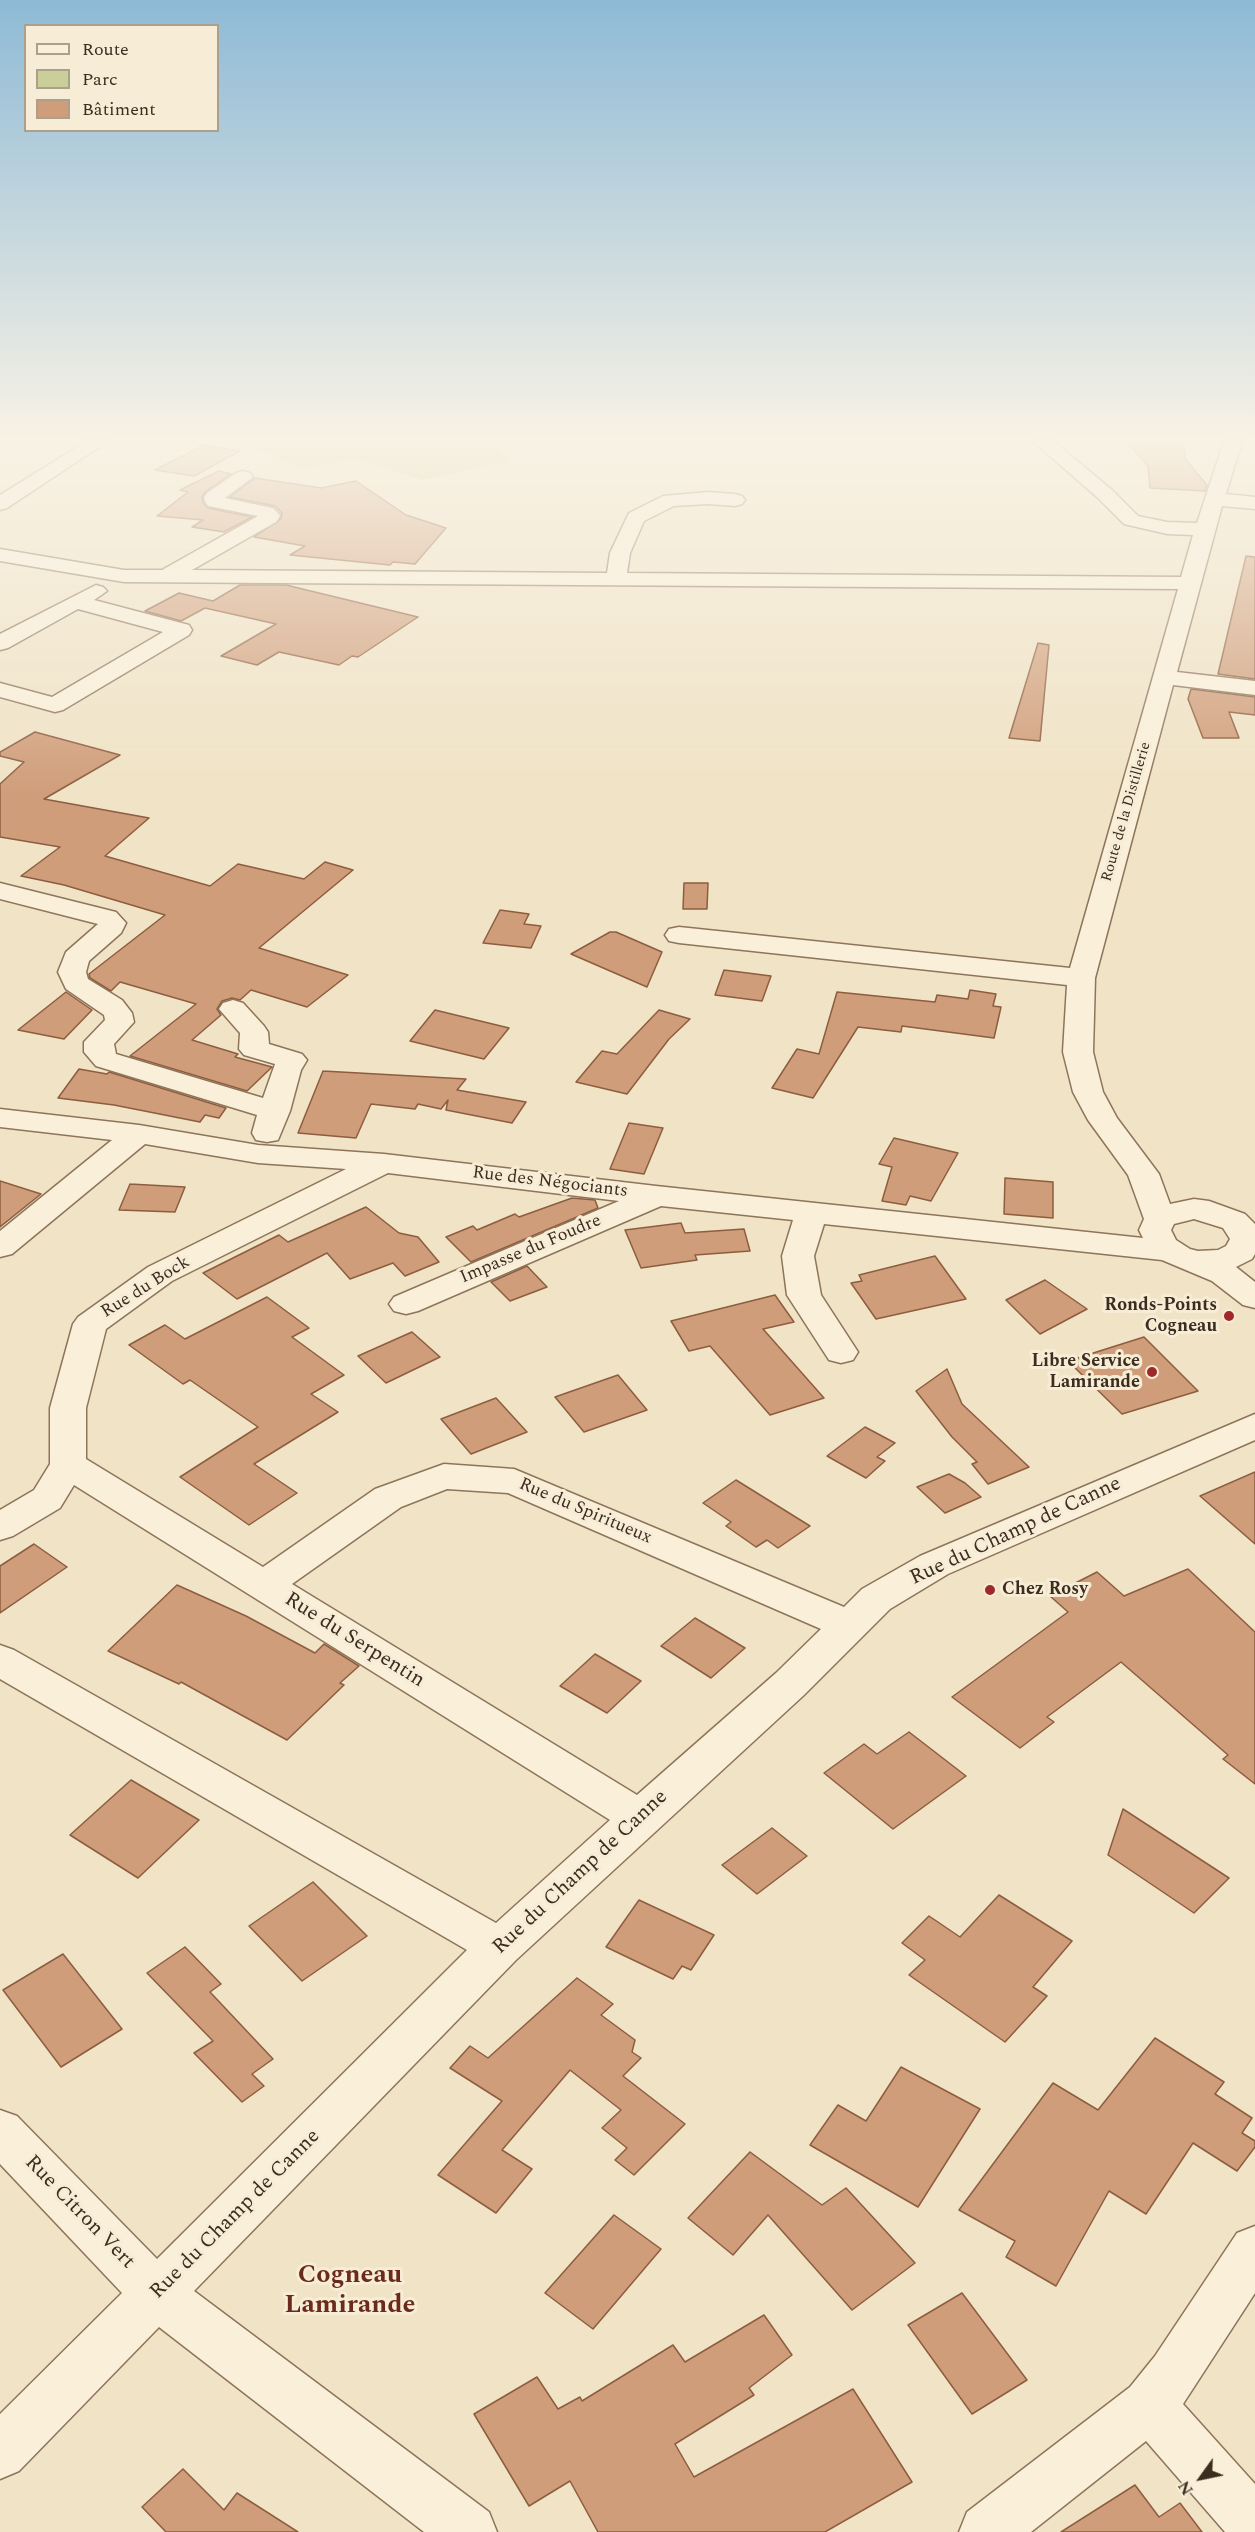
<!DOCTYPE html>
<meta charset="utf-8">
<style>
body{margin:0}
#map{position:relative;width:1255px;height:2532px;overflow:hidden;background:#f0e3c6;font-family:Spectral,serif}
canvas{display:block}
.legend{position:absolute;left:24px;top:24px;width:195px;height:108px;box-sizing:border-box;background:#f7edd6;border:2px solid #aca08d;margin:0;padding:8px 10px;list-style:none;font-size:18px;color:#3c2d1f}
.legend li{display:flex;align-items:center;gap:12px;height:30px}
.legend b{width:30px;border:2px solid #aca08d}
.north{position:absolute;left:1171px;top:2448px;width:60px;height:60px;-webkit-text-stroke:4px #f7edd6;paint-order:stroke;rotate:237deg;font-size:16px;font-weight:700;line-height:24px;text-align:center;color:#3c2d1f}
.north::after{content:'';display:block;margin:auto;width:21px;height:27px;background:#3c2d1f;clip-path:polygon(50% 0,100% 100%,50% 72%,0 100%)}
</style>
<div id="map">
<canvas width="1255" height="2532"></canvas>
<ul class="legend">
<li><b style="height:8px;background:#faf0da"></b>Route</li>
<li><b style="height:16px;background:#cacf99"></b>Parc</li>
<li><b style="height:16px;background:#d09d7a"></b>Bâtiment</li>
</ul>
<div class="north">N</div>
</div>
<script>
const g = document.querySelector('canvas').getContext('2d');
g.lineJoin = 'round';
function fillPath(path, color) { g.fillStyle = color; g.fill(path, 'evenodd'); }
const toPath = rows => new Path2D(rows.map(r => 'M' + r).join(''));
function trace(path, color, width, dash) { g.strokeStyle = color; g.lineWidth = width; g.lineCap = dash ? 'butt' : 'round'; g.setLineDash(dash || []); g.stroke(path); }
function drawText(font, color, halo, rows, align = 'center') {
  g.font = font + ' Spectral,serif'; g.lineWidth = 6; g.setLineDash([]); g.textBaseline = 'middle'; g.strokeStyle = halo; g.fillStyle = color; for (const [text, x, y, turn = 0] of rows) {
    g.save(); g.translate(x, y); g.rotate((+turn || 0) * Math.PI / 180); g.textAlign = isNaN(turn) ? turn : align; if (halo) g.strokeText(text, 0, 0); g.fillText(text, 0, 0); g.restore();
  }
}
const green = toPath([
 [241,441,491,441,509,461,422,480,353,458,302,469]
]);
const building = toPath([
 [1126,441,1183,441,1186,460,1207,485,1205,491,1150,488,1148,466,1126,441],
 [204,445,240,451,194,476,155,470,204,445],
 [219,471,231,474,205,492,202,497,203,503,208,508,252,517,224,532,192,527,203,520,157,516,188,492,180,490,219,471],
 [255,478,321,488,356,481,406,515,446,528,415,564,393,562,390,565,290,555,305,546,254,537,281,519,282,513,275,506,230,497,255,478],
 [1246,556,1255,557,1255,679,1218,674,1246,556],
 [240,585,286,585,418,617,358,657,352,656,339,665,279,652,257,665,221,656,276,624,205,608,181,621,145,611,179,593,213,601,240,585],
 [1038,643,1049,645,1040,741,1009,738,1038,643],
 [1191,689,1255,697,1255,715,1229,712,1239,738,1203,738,1188,699,1191,689],
 [35,732,120,755,44,799,149,818,105,856,210,886,238,864,304,879,325,862,353,870,259,948,348,975,307,1007,251,990,240,1000,232,998,222,1001,217,1009,221,1015,192,1040,238,1054,235,1057,272,1067,247,1091,130,1056,196,1004,120,982,111,991,90,978,89,974,165,915,64,885,21,876,60,847,0,837,0,784,24,762,0,756,0,752,35,732],
 [684,883,708,883,707,909,683,909,684,883],
 [500,910,529,914,524,924,541,926,531,948,483,943,500,910],
 [610,932,616,932,662,952,647,987,571,954,610,932],
 [724,970,771,976,762,1001,715,995,724,970],
 [970,990,996,994,993,1006,1001,1007,994,1038,902,1026,901,1032,858,1027,813,1098,772,1088,797,1049,819,1054,837,992,935,1002,937,995,968,999,970,990],
 [66,992,92,1010,64,1039,18,1030,66,992],
 [435,1010,509,1028,484,1059,410,1041,435,1010],
 [659,1010,690,1019,669,1039,627,1094,576,1082,602,1051,617,1054,659,1010],
 [79,1069,107,1074,109,1072,226,1108,219,1118,205,1115,200,1122,114,1105,58,1098,79,1069],
 [323,1071,466,1079,457,1090,526,1102,512,1123,446,1110,448,1100,441,1109,418,1104,415,1109,371,1104,356,1138,298,1133,323,1071],
 [629,1123,663,1128,644,1174,610,1169,629,1123],
 [894,1138,958,1153,931,1201,910,1196,906,1205,882,1201,892,1167,879,1164,894,1138],
 [1005,1178,1053,1182,1053,1218,1004,1214,1005,1178],
 [0,1181,41,1194,0,1227,0,1181],
 [130,1184,185,1187,175,1212,119,1210,130,1184],
 [572,1198,595,1200,598,1208,471,1262,446,1237,473,1226,477,1230,515,1214,519,1217,572,1198],
 [366,1207,399,1233,418,1237,439,1262,405,1276,393,1263,350,1279,327,1253,237,1299,203,1273,279,1235,288,1242,366,1207],
 [681,1223,685,1233,744,1229,750,1251,695,1255,697,1260,641,1268,625,1230,681,1223],
 [935,1256,966,1299,876,1319,851,1283,862,1281,859,1275,935,1256],
 [527,1266,547,1287,510,1301,491,1282,527,1266],
 [1045,1280,1087,1309,1040,1334,1006,1300,1045,1280],
 [775,1295,794,1322,763,1329,824,1398,770,1415,710,1346,689,1351,671,1321,775,1295],
 [267,1297,309,1328,292,1337,344,1375,311,1394,338,1412,254,1464,297,1493,249,1525,180,1477,258,1427,190,1380,183,1384,129,1345,165,1325,185,1339,267,1297],
 [412,1332,440,1357,386,1383,358,1356,412,1332],
 [1144,1337,1198,1391,1122,1414,1068,1361,1144,1337],
 [947,1369,962,1404,1029,1467,988,1484,972,1464,977,1462,952,1437,916,1391,947,1369],
 [618,1375,647,1410,584,1432,555,1397,618,1375],
 [496,1398,527,1432,471,1454,441,1419,496,1398],
 [865,1427,895,1443,877,1457,885,1461,866,1478,827,1456,865,1427],
 [1255,1472,1255,1544,1200,1496,1255,1472],
 [949,1474,965,1483,981,1497,945,1513,917,1487,949,1474],
 [736,1480,810,1526,778,1548,767,1540,756,1547,726,1526,731,1522,703,1503,736,1480],
 [34,1544,67,1567,0,1613,0,1566,34,1544],
 [1188,1569,1255,1632,1255,1784,1223,1759,1228,1755,1121,1662,1047,1717,1054,1722,1020,1748,952,1697,1068,1612,1050,1596,1097,1572,1124,1596,1188,1569],
 [177,1585,246,1616,315,1653,324,1644,359,1666,340,1683,344,1685,287,1740,181,1682,179,1684,108,1651,177,1585],
 [695,1618,745,1648,711,1678,661,1646,695,1618],
 [595,1654,641,1681,607,1713,560,1686,595,1654],
 [909,1732,966,1776,893,1829,824,1773,864,1744,877,1754,909,1732],
 [131,1780,199,1820,138,1878,70,1835,131,1780],
 [1123,1809,1229,1878,1194,1913,1108,1855,1123,1809],
 [772,1828,807,1856,757,1894,722,1865,772,1828],
 [313,1882,367,1936,302,1981,249,1926,313,1882],
 [999,1895,1072,1941,1033,1987,1047,1996,1005,2042,909,1975,925,1960,902,1943,929,1916,960,1937,999,1895],
 [639,1900,714,1935,691,1970,682,1966,673,1979,606,1947,639,1900],
 [185,1947,221,1984,210,1992,273,2059,252,2074,264,2086,242,2102,194,2053,213,2041,147,1973,185,1947],
 [63,1954,122,2029,61,2067,3,1990,63,1954],
 [577,1978,613,2004,601,2015,635,2040,632,2052,641,2058,623,2076,685,2124,634,2175,615,2160,627,2148,602,2128,621,2110,570,2070,502,2150,532,2169,496,2213,438,2175,502,2101,450,2068,470,2046,488,2058,577,1978],
 [1155,2038,1224,2082,1215,2094,1252,2118,1242,2133,1255,2141,1255,2147,1237,2171,1193,2143,1146,2214,1109,2191,1056,2286,1006,2257,1015,2241,959,2210,1053,2083,1098,2110,1155,2038],
 [901,2067,980,2109,918,2207,810,2145,838,2105,866,2121,901,2067],
 [750,2152,822,2205,846,2188,915,2263,852,2310,768,2215,733,2255,688,2218,750,2152],
 [614,2215,661,2249,593,2329,545,2293,614,2215],
 [962,2293,1027,2380,972,2414,908,2325,962,2293],
 [764,2315,792,2355,749,2388,754,2395,675,2444,694,2477,853,2389,912,2482,825,2532,598,2532,570,2481,529,2506,474,2414,537,2377,558,2409,580,2397,582,2401,673,2345,685,2362,764,2315],
 [183,2469,224,2510,237,2493,298,2532,166,2532,142,2507,183,2469],
 [1135,2485,1159,2517,1180,2503,1202,2532,1061,2532,1135,2485]
]);
const minor = toPath([
 [87,441,108,441,7,508,0,510,0,495,87,441],
 [1033,441,1053,441,1112,490,1138,516,1167,522,1197,523,1224,441,1242,441,1226,494,1255,497,1255,509,1222,506,1177,672,1255,681,1255,695,1173,685,1095,978,1093,1052,1103,1092,1117,1118,1159,1174,1170,1204,1194,1199,1209,1201,1245,1214,1255,1224,1255,1254,1252,1259,1236,1267,1255,1282,1255,1308,1243,1305,1212,1281,1162,1260,824,1224,814,1256,821,1295,858,1352,853,1360,841,1363,829,1360,787,1295,782,1256,793,1220,661,1206,418,1311,406,1314,394,1311,389,1304,394,1297,619,1201,388,1173,172,1281,106,1329,86,1408,86,1459,263,1567,375,1489,444,1464,514,1469,844,1607,862,1589,920,1556,1255,1414,1255,1440,948,1574,890,1609,804,1695,516,1960,194,2291,489,2512,497,2532,424,2532,159,2327,19,2471,0,2479,0,2414,122,2293,0,2164,0,2110,17,2116,157,2259,467,1950,0,1679,0,1645,14,1650,496,1923,610,1820,74,1485,60,1508,13,1536,0,1540,0,1510,34,1490,50,1464,50,1408,73,1324,78,1317,148,1267,346,1169,258,1163,145,1144,12,1254,0,1257,0,1231,112,1140,0,1127,0,1109,139,1125,258,1145,384,1154,656,1186,1143,1238,1139,1230,1144,1219,1128,1175,1088,1120,1073,1092,1063,1052,1067,985,679,943,669,941,665,935,669,929,679,927,1070,968,1178,589,124,582,0,561,0,549,124,570,162,570,258,516,208,506,205,502,204,497,207,493,236,473,243,471,250,473,253,477,225,498,273,508,280,515,279,518,276,522,192,570,607,573,610,553,629,513,663,496,708,492,735,494,742,496,745,500,742,504,735,506,708,504,674,506,644,521,630,553,627,573,1181,577,1193,535,1167,534,1124,524,1098,498,1033,441],
 [1194,1219,1223,1228,1230,1239,1226,1246,1218,1250,1198,1251,1190,1249,1176,1240,1171,1230,1174,1224,1194,1219],
 [447,1489,508,1493,821,1629,776,1673,637,1795,292,1584,401,1507,447,1489],
 [96,585,103,587,107,591,94,600,189,625,192,630,189,635,63,710,55,712,0,697,0,683,52,697,163,632,78,609,8,648,0,650,0,634,96,585],
 [0,883,116,912,126,923,121,933,89,961,86,972,88,979,122,1000,132,1013,134,1022,114,1044,116,1054,263,1098,275,1064,244,1055,239,1049,240,1033,219,1009,223,1003,233,1000,243,1003,264,1026,268,1032,269,1044,302,1054,307,1060,301,1070,290,1111,278,1140,267,1142,256,1140,252,1133,257,1115,96,1066,84,1052,84,1042,105,1020,104,1015,66,989,58,972,66,952,98,924,0,899,0,883],
 [1255,2226,1255,2293,1183,2404,1255,2484,1255,2532,1225,2532,1146,2441,1031,2532,959,2532,967,2512,1130,2387,1155,2356,1237,2233,1255,2226]
]);
const markers = [
 [1229,1316,6,"#9f282b"],
 [1152,1372,6,"#9f282b"],
 [990,1590,6,"#9f282b"]
];
const farStreetnames = [
 ["Route de la Distillerie",1127,812,-74]
];
const streetNames = [
 ["Rue des Négociants",550,1183,7],
 ["Impasse du Foudre",531,1250,-23],
 ["Rue du Bock",146,1288,-32],
 ["Rue du Spiritueux",585,1512,23]
];
const poiNames = [
 ["Ronds-Points",1217,1306],
 ["Cogneau",1217,1327],
 ["Libre Service",1140,1362],
 ["Lamirande",1140,1383],
 ["Chez Rosy",1002,1590,"left"]
];
const nearStreetnames = [
 ["Rue du Champ de Canne",1016,1532,-25],
 ["Rue du Serpentin",354,1641,32],
 ["Rue du Champ de Canne",581,1873,-43],
 ["Rue Citron Vert",79,2213,46],
 ["Rue du Champ de Canne",236,2215,-45]
];
const nearQuarternames = [
 ["Cogneau",350,2277],
 ["Lamirande",350,2307]
];
fillPath(green, '#cacf99');
fillPath(building, '#d09d7a');
trace(building, '#8d5d3f', 1.5);
trace(minor, '#8d745b', 3);
fillPath(minor, '#faf0da');
const sky = g.createLinearGradient(0, 0, 0, 795);
sky.addColorStop(0, '#8ebad6');
sky.addColorStop(0.55, '#f8f2e5');
sky.addColorStop(1, '#f8f2e500');
g.fillStyle = sky;
g.fillRect(0, 0, 1255, 795);
for (const [x, y, r, color] of markers) { const dot = new Path2D(); dot.arc(x, y, r, 0, 2 * Math.PI); g.fillStyle = color; g.fill(dot); trace(dot, '#f7edd6', 2); }
drawText('15px', '#3c2d1f', '#f7edd6', farStreetnames);
drawText('18px', '#3c2d1f', '#f7edd6', streetNames);
drawText('bold 18px', '#3c2d1f', '#f7edd6', poiNames, 'right');
drawText('21px', '#3c2d1f', '#f7edd6', nearStreetnames);
drawText('bold 26px', '#6b2b1c', '#f7edd6', nearQuarternames);
</script>
